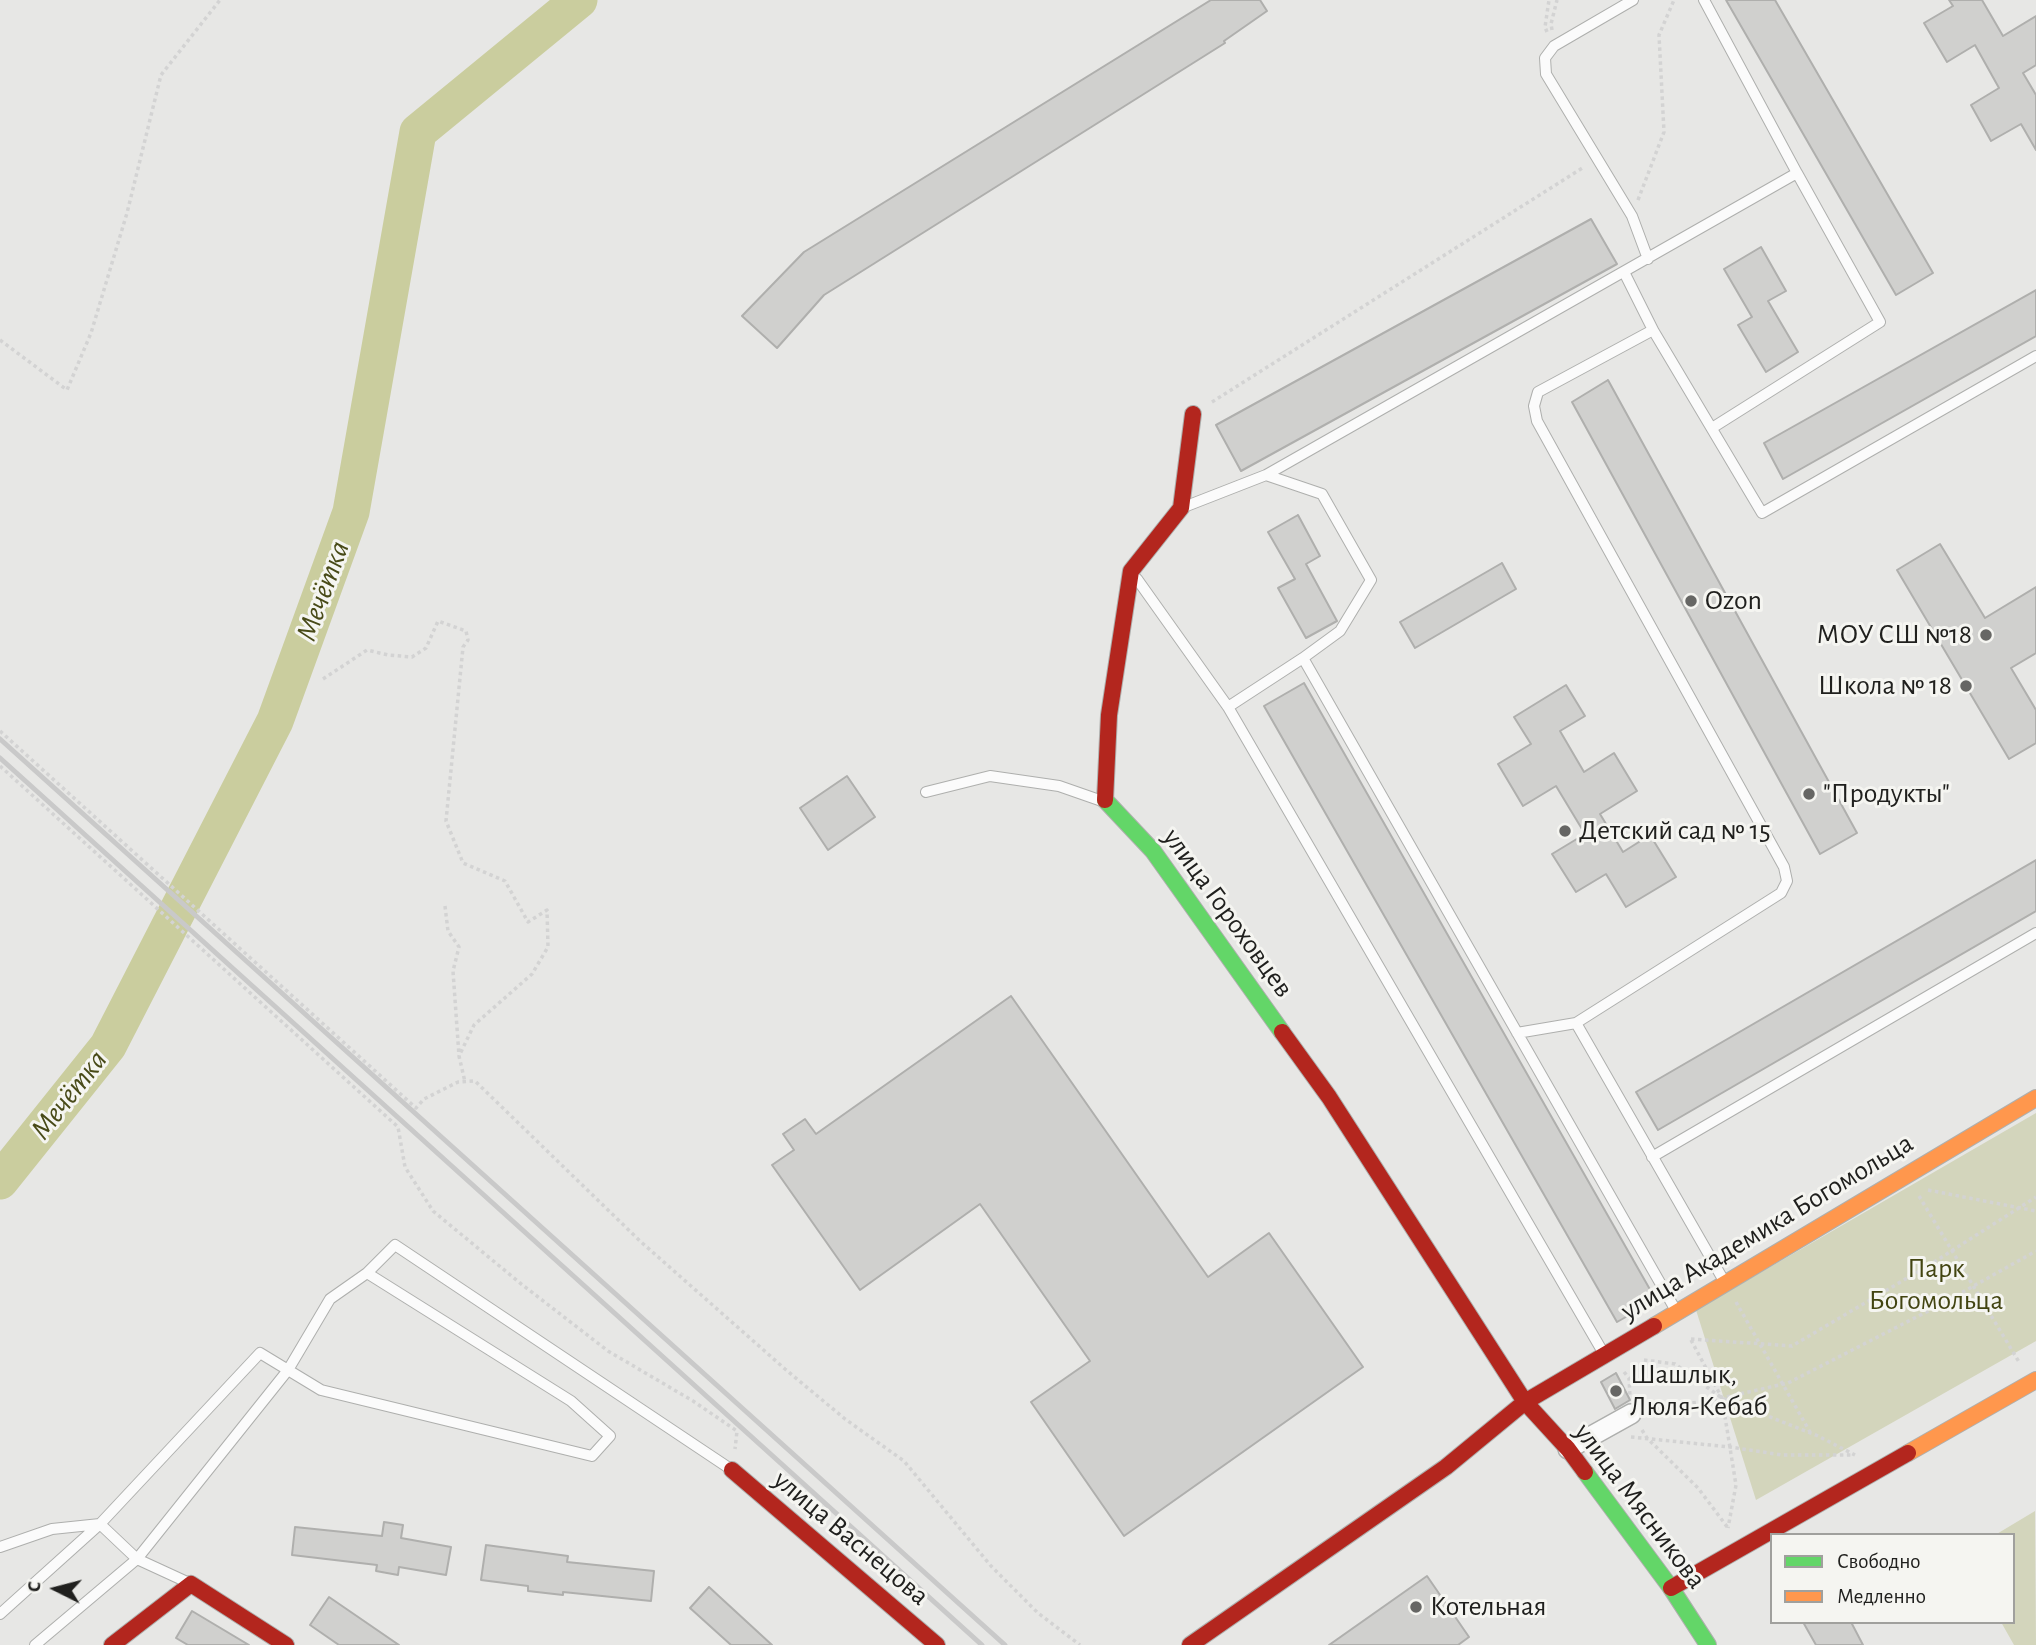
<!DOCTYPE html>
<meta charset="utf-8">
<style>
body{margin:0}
#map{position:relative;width:2036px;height:1645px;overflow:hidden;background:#e7e7e5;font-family:"Alegreya Sans",sans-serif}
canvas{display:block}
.legend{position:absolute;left:1770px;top:1533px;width:245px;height:91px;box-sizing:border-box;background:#f5f5f1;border:2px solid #a0a09d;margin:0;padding:9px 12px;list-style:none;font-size:21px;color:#20201e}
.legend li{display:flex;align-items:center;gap:14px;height:35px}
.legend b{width:35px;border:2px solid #a0a09d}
.north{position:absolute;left:21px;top:1554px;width:70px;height:70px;-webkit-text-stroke:5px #f5f5f1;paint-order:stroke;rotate:276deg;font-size:19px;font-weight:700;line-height:28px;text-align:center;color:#20201e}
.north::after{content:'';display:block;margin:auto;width:24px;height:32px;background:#20201e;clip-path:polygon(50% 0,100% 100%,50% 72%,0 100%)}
</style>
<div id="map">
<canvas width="2036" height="1645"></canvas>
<ul class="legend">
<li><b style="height:9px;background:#63d668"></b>Свободно</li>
<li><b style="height:9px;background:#ff974d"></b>Медленно</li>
</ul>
<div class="north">С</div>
</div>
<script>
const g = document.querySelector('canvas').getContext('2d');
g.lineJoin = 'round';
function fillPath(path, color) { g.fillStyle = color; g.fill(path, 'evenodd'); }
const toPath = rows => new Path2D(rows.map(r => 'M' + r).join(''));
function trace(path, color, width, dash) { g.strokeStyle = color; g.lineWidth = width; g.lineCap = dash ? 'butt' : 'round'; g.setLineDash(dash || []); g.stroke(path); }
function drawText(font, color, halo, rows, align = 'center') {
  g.font = font + ' "Alegreya Sans",sans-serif'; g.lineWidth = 6; g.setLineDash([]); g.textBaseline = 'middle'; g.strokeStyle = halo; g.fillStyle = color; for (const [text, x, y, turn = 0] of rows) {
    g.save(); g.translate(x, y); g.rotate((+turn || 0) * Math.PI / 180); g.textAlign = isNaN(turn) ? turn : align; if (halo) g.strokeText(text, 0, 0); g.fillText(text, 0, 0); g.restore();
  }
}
const green = toPath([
 [2036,1113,2036,1341,1756,1500,1696,1310],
 [2035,1511,2036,1645,2014,1645,2001,1622,2013,1622,2013,1535,1995,1535]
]);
const river = toPath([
 [0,1181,108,1046,275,721,351,512,418,132,579,0]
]);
const building = toPath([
 [1211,0,1260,0,1267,11,1224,41,1225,43,824,295,777,348,742,316,804,252,1211,0],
 [1726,0,1775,0,1933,273,1896,295,1726,0],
 [1949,0,1982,0,2003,36,2036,16,2036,65,2023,73,2036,95,2036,150,2021,124,1991,141,1971,105,1999,88,1975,45,1947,62,1924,23,1953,6,1949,0],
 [1591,219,1617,264,1241,471,1216,425,1591,219],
 [1761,247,1786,291,1768,301,1798,352,1766,372,1738,325,1752,317,1724,269,1761,247],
 [2036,290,2036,336,1783,479,1764,443,2036,290],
 [1608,380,1857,833,1820,854,1572,402,1608,380],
 [1298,515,1320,556,1306,564,1337,621,1306,638,1278,588,1295,579,1268,532,1298,515],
 [1940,544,1985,618,2036,587,2036,653,2011,668,2036,710,2036,743,2009,759,1897,570,1940,544],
 [1502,563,1516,589,1415,648,1400,622,1502,563],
 [1304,683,1656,1300,1617,1322,1264,706,1304,683],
 [1566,685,1585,716,1560,731,1584,772,1614,753,1637,791,1600,814,1623,852,1650,835,1676,877,1626,907,1606,874,1576,892,1552,854,1585,834,1556,786,1523,806,1498,764,1531,744,1514,717,1566,685],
 [847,776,875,817,828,850,800,808,847,776],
 [2036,860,2036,911,1658,1130,1636,1092,2036,860],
 [1011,996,1208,1277,1269,1233,1363,1367,1124,1536,1031,1402,1090,1361,980,1204,860,1290,772,1165,794,1150,783,1134,805,1119,816,1134,1011,996],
 [1616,1373,1630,1400,1615,1409,1601,1382,1616,1373],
 [384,1522,403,1525,401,1538,451,1547,446,1575,399,1567,398,1575,376,1571,377,1565,292,1555,295,1527,382,1536,384,1522],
 [486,1545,568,1556,567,1562,654,1571,651,1601,563,1592,563,1595,528,1591,528,1586,481,1580,486,1545],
 [1427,1576,1469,1637,1458,1645,1329,1645,1427,1576],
 [709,1587,772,1645,731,1645,690,1608,709,1587],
 [329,1597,399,1645,339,1645,310,1625,329,1597],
 [192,1611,249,1645,188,1645,176,1638,192,1611],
 [1803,1622,1851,1622,1863,1645,1816,1645,1803,1622]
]);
const path = toPath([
 [1552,30,1551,24,1557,0],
 [1547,32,1545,27,1549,0],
 [1638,200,1664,132,1659,35,1674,0],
 [0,340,67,390,91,333,127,213,161,75,220,0],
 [1212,402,1584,167],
 [323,679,367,650,388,655,412,657,426,648,438,621,466,631,468,640,463,647,446,821,463,863,505,881,528,922,547,910,548,947,532,974,474,1025,459,1056],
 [0,731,416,1108,424,1099,458,1082,475,1081,640,1241,785,1369,845,1419,904,1461,991,1566,1038,1613,1080,1645],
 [0,766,398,1127,405,1167,433,1211,520,1283,608,1351,693,1401,737,1431,735,1449],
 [445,906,448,931,459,947,453,971,459,1056,465,1082],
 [1928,1190,2036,1211],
 [1919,1196,2019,1362],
 [1736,1302,1810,1432],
 [1691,1339,1792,1346,1931,1264,2036,1197],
 [1691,1340,1722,1398,1736,1485,1728,1528],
 [1644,1360,1675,1364,1722,1398,1818,1436,1855,1455],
 [1624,1372,1629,1378,1630,1397],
 [1651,1410,1722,1398,1788,1383,1936,1307,2036,1251],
 [1642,1430,1647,1438,1698,1488,1728,1528],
 [1631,1437,1730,1447,1782,1455,1854,1455]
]);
const lane = toPath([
 [1633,0,1554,46,1545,58,1546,74,1632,216,1648,259],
 [1653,330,1762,513,2036,356],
 [1712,428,1880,322,1797,173],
 [1266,475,1322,494,1371,580,1340,631,1303,658],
 [1184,507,1266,475,1797,173,1704,0],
 [1137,579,1228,707],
 [926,792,990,776,1059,786,1102,801],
 [1576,1023,1724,1281],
 [1517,1033,1576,1023,1781,893,1787,881,1784,867,1537,421,1534,406,1538,392,1653,330,1624,272],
 [1652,1157,2036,933],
 [367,1273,395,1245,732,1470],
 [1604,1354,1228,707,1303,658,1675,1309],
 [0,1547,52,1529,100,1524,137,1559,187,1582],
 [0,1614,100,1524,260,1353,288,1370,321,1390,592,1456,610,1436,571,1401,367,1273,330,1299,288,1370,137,1559,35,1645]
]);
const street = toPath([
 [1568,1449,1631,1414]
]);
const fast = toPath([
 [1105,800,1153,851,1282,1032],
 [1585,1472,1671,1588,1708,1645]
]);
const slow = toPath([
 [1654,1326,2036,1098],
 [1908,1453,2036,1380]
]);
const jam = toPath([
 [1105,800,1109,715,1131,571,1181,508,1193,414],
 [1282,1032,1329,1097,1525,1402,1568,1449,1585,1472],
 [732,1470,937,1645],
 [1671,1588,1908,1453],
 [112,1645,191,1584,286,1645],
 [1190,1645,1446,1467,1525,1402,1654,1326]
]);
const rail = toPath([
 [0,739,1005,1645],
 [0,758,982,1645]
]);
const markers = [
 [1691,601,7,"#666664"],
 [1986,635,7,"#666664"],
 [1966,686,7,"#666664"],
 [1809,794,7,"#666664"],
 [1565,831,7,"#666664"],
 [1616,1391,7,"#666664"],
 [1416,1607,7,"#666664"]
];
const poiNames = [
 ["Ozon",1705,601],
 ["МОУ СШ №18",1972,635,"right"],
 ["Школа № 18",1952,686,"right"],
 ["\"Продукты\"",1823,794],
 ["Детский сад № 15",1579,831],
 ["Шашлык,",1630,1375],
 ["Люля-Кебаб",1630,1407],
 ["Котельная",1430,1607]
];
const streetNames = [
 ["улица Гороховцев",1228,913,54],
 ["улица Академика Богомольца",1767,1227,-31],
 ["улица Мясникова",1640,1506,53],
 ["улица Васнецова",851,1538,40]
];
const parkNames = [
 ["Парк",1936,1269],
 ["Богомольца",1936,1301]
];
const waterNames = [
 ["Мечётка",323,591,-70],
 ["Мечётка",69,1095,-52]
];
fillPath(green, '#d3d5bc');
trace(river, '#cacd9e', 37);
fillPath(building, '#d0d0ce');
trace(building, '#afafad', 2);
trace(lane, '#aeafad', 12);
trace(street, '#aeafad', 22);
trace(fast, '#aeafad', 18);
trace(slow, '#aeafad', 18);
trace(jam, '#aeafad', 18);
trace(path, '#d3d3d3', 3.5, [3.5, 3.5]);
trace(lane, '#fbfbfb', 10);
trace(street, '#fbfbfb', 19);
trace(fast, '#63d668', 16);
trace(slow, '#ff974d', 16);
trace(jam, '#b3261e', 16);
trace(rail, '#c9c9c9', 5);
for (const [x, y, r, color] of markers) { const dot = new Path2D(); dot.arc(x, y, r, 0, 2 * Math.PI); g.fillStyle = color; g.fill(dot); trace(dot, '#f5f5f1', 2.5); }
drawText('28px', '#20201e', '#f5f5f1', poiNames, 'left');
drawText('28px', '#20201e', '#f5f5f1', streetNames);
drawText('28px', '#424411', '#f5f5f1', parkNames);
drawText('italic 30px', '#484a18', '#f5f5f1', waterNames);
</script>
